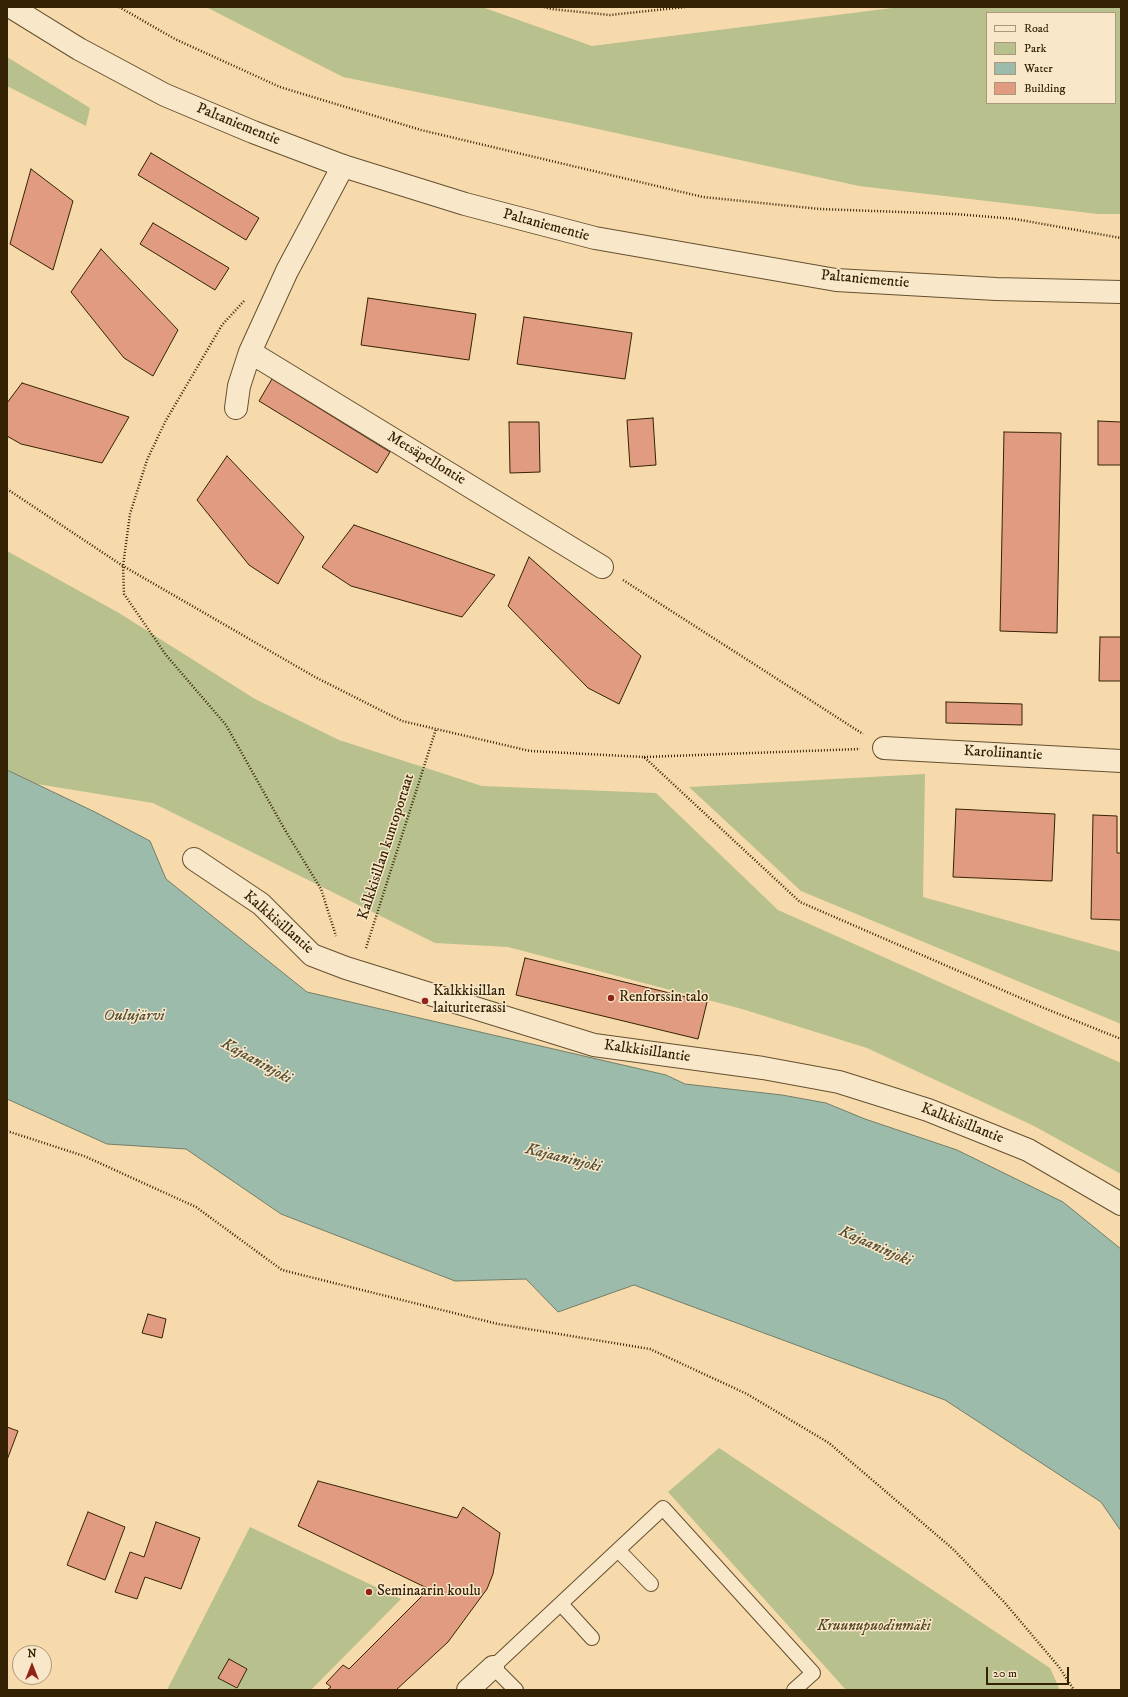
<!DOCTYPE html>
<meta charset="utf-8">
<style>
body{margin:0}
#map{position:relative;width:1128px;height:1697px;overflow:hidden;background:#f6daac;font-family:"IM FELL DW Pica",serif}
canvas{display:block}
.frame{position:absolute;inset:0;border:8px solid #352205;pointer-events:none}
.legend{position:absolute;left:986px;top:12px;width:130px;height:92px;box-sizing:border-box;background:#f9e7c9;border:1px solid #ab987b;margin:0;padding:5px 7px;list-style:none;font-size:12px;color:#352205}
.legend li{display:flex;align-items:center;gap:8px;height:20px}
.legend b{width:20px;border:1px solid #ab987b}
.north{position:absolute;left:12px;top:1645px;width:40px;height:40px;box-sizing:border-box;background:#f9e7c9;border:1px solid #ab987b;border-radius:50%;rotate:0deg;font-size:11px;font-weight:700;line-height:16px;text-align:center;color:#352205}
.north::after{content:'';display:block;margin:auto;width:14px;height:18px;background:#8f2418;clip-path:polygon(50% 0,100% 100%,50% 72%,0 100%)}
.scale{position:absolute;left:986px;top:1667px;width:83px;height:18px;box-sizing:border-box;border:2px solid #352205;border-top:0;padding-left:5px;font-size:12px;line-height:14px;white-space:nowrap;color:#352205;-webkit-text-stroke:3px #f9e7c9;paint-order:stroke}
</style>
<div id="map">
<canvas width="1128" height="1697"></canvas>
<div class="frame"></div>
<ul class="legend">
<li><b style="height:5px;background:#f9e7c9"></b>Road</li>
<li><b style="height:11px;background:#b8c08d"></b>Park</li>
<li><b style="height:11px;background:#9dbbaa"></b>Water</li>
<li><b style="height:11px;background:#e09b80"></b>Building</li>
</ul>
<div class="north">N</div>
<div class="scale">20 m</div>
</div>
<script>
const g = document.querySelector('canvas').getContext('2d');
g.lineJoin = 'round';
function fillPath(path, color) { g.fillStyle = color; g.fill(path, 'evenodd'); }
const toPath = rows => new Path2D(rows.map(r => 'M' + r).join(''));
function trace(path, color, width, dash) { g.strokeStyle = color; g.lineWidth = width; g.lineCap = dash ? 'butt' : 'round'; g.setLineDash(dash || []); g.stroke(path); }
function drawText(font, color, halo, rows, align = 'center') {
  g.font = font + ' "IM FELL DW Pica",serif'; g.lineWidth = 3; g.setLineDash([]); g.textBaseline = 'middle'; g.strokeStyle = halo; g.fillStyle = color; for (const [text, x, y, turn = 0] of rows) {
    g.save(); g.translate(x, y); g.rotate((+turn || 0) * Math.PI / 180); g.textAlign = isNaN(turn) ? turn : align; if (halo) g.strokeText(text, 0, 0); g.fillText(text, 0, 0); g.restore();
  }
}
const green = toPath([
 [206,7,482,7,592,46,900,7,1121,7,1121,214,1098,214,859,186,570,123,343,77],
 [987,13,1115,13,1115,103,987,103],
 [7,57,90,108,86,126,7,86],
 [7,551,119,613,255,699,339,740,482,786,656,793,778,910,1121,1063,1121,1174,1034,1126,867,1048,742,1009,508,947,435,943,153,803,37,784,7,770],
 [925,774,923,897,1121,952,1121,1024,801,891,689,787],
 [719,1448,1050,1668,1060,1690,846,1690,668,1492],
 [250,1527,401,1599,311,1690,167,1690]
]);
const water = toPath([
 [7,770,95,812,150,841,166,879,307,992,666,1075,685,1084,782,1095,826,1103,865,1119,957,1150,1063,1202,1121,1249,1121,1531,1101,1502,945,1400,634,1285,558,1312,526,1279,455,1281,281,1214,186,1149,107,1144,7,1099,7,770]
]);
const building = toPath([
 [151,153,259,218,246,240,138,175,151,153],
 [31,169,73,201,53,270,10,244,31,169],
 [153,223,229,268,215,290,140,244,153,223],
 [101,249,178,330,153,376,124,358,71,292,101,249],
 [368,298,476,314,469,360,361,345,368,298],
 [524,317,632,333,625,379,517,364,524,317],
 [272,379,390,452,377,473,259,401,272,379],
 [22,383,129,417,102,463,21,444,7,436,7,403,22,383],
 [653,418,656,465,630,467,627,420,653,418],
 [1098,421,1121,422,1121,465,1098,465,1098,421],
 [509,422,539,422,540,472,510,473,509,422],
 [1004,432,1061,433,1057,633,1000,631,1004,432],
 [227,456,304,537,278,584,249,565,197,500,227,456],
 [354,525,495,575,462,617,351,586,322,567,354,525],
 [529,557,641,656,619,704,588,688,508,606,529,557],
 [1100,637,1121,637,1121,681,1099,681,1100,637],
 [946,702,1022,704,1022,725,946,723,946,702],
 [956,809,1055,814,1052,881,953,877,956,809],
 [1093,815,1117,816,1117,853,1121,853,1121,920,1091,919,1093,815],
 [525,958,707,1002,698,1039,516,995,525,958],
 [148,1314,166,1319,162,1338,142,1333,148,1314],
 [7,1427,18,1431,7,1460,7,1427],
 [318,1481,457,1518,463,1507,500,1533,493,1574,487,1589,448,1642,396,1690,327,1690,331,1687,326,1683,343,1665,349,1669,429,1589,298,1526,318,1481],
 [88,1512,125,1527,105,1580,67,1565,88,1512],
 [156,1522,200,1538,181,1589,145,1577,137,1599,115,1592,130,1552,144,1557,156,1522],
 [229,1659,247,1669,237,1688,218,1678,229,1659]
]);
const path = toPath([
 [119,7,175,39,280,87,421,130,703,197,820,209,955,214,1015,219,1121,238],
 [544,7,551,9,610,15,685,7],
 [244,301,222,325,165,422,147,460,130,514,123,566,124,594,166,655,226,725,285,830,321,889,336,936],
 [7,489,123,566,315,677,402,721,530,751,644,757,800,902,1039,1006,1121,1039],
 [623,580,863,734],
 [644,757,860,749],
 [366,948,436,729],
 [7,1131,84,1156,196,1207,282,1270,498,1324,650,1349,747,1394,829,1443,953,1549,1005,1603,1059,1667,1074,1690]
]);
const service = toPath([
 [618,1550,663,1508,813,1673,794,1690],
 [561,1604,592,1638],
 [516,1690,493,1667,618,1550,651,1584]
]);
const minor = toPath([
 [250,352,602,567],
 [236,408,239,386,250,352,287,271,343,166],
 [884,748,1121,761],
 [194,859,261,904,312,955,346,968,594,1045,763,1068,839,1082,928,1110,1028,1150,1121,1204],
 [468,1690,493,1667]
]);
const tertiary = toPath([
 [11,7,79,49,165,95,253,132,343,166,465,204,595,238,836,280,996,289,1121,292]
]);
const markers = [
 [611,998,4,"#8f2418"],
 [425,1001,4,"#8f2418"],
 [369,1592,4,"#8f2418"]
];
const streetNames = [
 ["Paltaniementie",238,125,22],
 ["Paltaniementie",546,226,15],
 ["Paltaniementie",865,280,5],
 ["Metsäpellontie",426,459,31],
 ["Karoliinantie",1003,754,3],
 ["Kalkkisillan kuntoportaat",387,847,-72],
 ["Kalkkisillantie",278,923,41],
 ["Kalkkisillantie",647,1052,8],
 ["Kalkkisillantie",962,1124,21]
];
const poiNames = [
 ["Kalkkisillan",433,992],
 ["laituriterassi",433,1009],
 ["Renforssin talo",619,998],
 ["Seminaarin koulu",377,1592]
];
const parkNames = [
 ["Kruunupuodinmäki",874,1627]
];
const waterNames = [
 ["Oulujärvi",134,1017],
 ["Kajaaninjoki",256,1062,29],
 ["Kajaaninjoki",563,1159,14],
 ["Kajaaninjoki",875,1247,24]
];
fillPath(green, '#b8c08d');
fillPath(water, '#9dbbaa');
trace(water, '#737e68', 1);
fillPath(building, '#e09b80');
trace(building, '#352205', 1);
trace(service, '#65502f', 16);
trace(minor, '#65502f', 24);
trace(tertiary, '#65502f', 24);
trace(path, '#352205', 2.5, [1, 2]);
trace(service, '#f9e7c9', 14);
trace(minor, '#f9e7c9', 22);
trace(tertiary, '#f9e7c9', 22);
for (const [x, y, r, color] of markers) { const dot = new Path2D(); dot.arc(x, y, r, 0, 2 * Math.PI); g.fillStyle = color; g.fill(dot); trace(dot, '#f9e7c9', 1.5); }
drawText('15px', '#352205', '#f9e7c9', streetNames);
drawText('15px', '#352205', '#f9e7c9', poiNames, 'left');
drawText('italic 15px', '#564a27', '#f9e7c9', parkNames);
drawText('italic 16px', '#545037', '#f9e7c9', waterNames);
</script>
